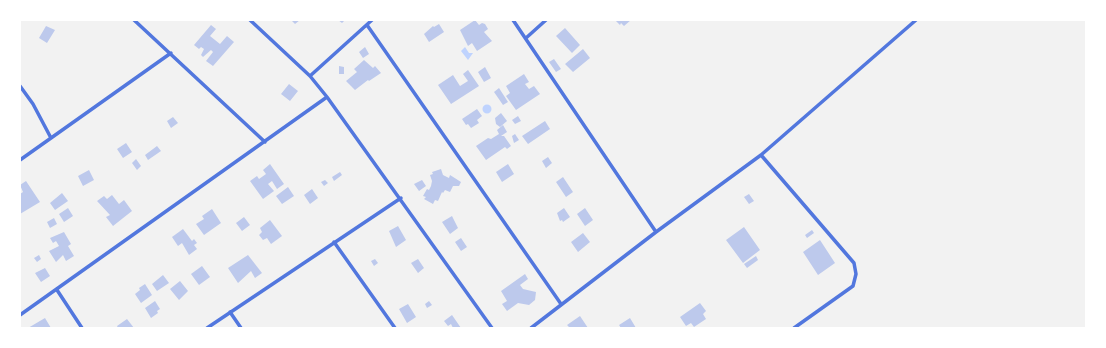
<!DOCTYPE html>
<style>
body{margin:0}
#map{position:relative;width:1106px;height:348px;overflow:hidden;background:#f2f2f2;font-family:Arial,sans-serif}
canvas{display:block}
.frame{position:absolute;inset:0;border:21px solid #fff;pointer-events:none}
</style>
<div id="map">
<canvas width="1106" height="348"></canvas>
<div class="frame"></div>
</div>
<script>
const g = document.querySelector('canvas').getContext('2d');
g.lineJoin = 'round';
function fillPath(path, color) { g.fillStyle = color; g.fill(path, 'evenodd'); }
const toPath = rows => new Path2D(rows.map(r => 'M' + r).join(''));
function trace(path, color, width, dash) { g.strokeStyle = color; g.lineWidth = width; g.lineCap = dash ? 'butt' : 'round'; g.setLineDash(dash || []); g.stroke(path); }
const water = toPath([
 [465,47,469,53,473,53,468,60,461,51],
 '482.5 109a4.5 4.5 0 1 1 9 0a4.5 4.5 0 1 1-9 0Z'
]);
const building = toPath([
 [291,20,300,20,295,24],
 [338,20,345,20,342,23],
 [475,20,479,25,482,23,485,24,488,29,484,32,492,41,477,51,472,43,468,46,460,30],
 [615,20,631,20,624,26,621,23,620,25],
 [439,24,444,32,429,42,424,34,433,26,434,27],
 [211,25,216,29,210,36,220,44,227,36,234,42,213,66,206,61,213,52,211,50,203,57,201,55,204,49,201,47,199,49,194,45],
 [46,26,55,30,47,43,39,38],
 [565,28,580,45,572,53,556,36],
 [365,47,369,54,363,58,359,52],
 [583,49,590,58,573,72,565,64],
 [554,59,561,69,556,72,549,62],
 [364,60,373,68,375,66,381,73,369,81,368,80,355,90,346,81,357,72,354,69],
 [339,66,344,67,344,74,339,74],
 [485,67,491,78,484,82,478,72],
 [468,70,479,86,451,104,438,85,453,75,460,86,468,81,463,74],
 [524,74,529,82,525,84,529,89,534,86,540,94,516,110,506,96,510,93,506,86],
 [289,84,298,91,290,101,281,94],
 [499,88,508,102,503,105,494,92],
 [477,109,482,116,477,120,479,123,471,128,468,124,466,125,462,119],
 [501,113,507,121,500,127,496,124,495,118],
 [518,116,521,121,515,124,512,120],
 [173,117,178,123,171,128,167,121],
 [545,121,550,129,528,144,522,136],
 [503,125,507,132,501,136,504,136,511,146,507,149,505,147,486,160,476,146,488,138,491,139,499,134,497,130],
 [515,134,519,140,514,143,512,136],
 [126,143,132,152,123,158,117,149],
 [157,146,161,151,148,160,145,155],
 [548,157,552,163,546,168,542,161],
 [136,159,141,166,137,170,132,163],
 [270,164,284,184,277,189,272,181,268,184,274,191,263,199,250,181,257,176,259,179,266,174,263,170],
 [508,164,514,174,502,182,496,172],
 [441,169,443,175,449,178,450,175,461,182,459,186,453,186,450,192,445,190,443,193,442,192,438,201,435,200,433,204,424,199,426,197,423,196,427,189,429,190,431,186,432,181,430,175,433,174,432,172],
 [89,170,94,180,83,186,78,176],
 [340,172,342,175,334,181,332,177],
 [563,177,573,192,566,197,556,182],
 [325,180,328,183,324,186,321,182],
 [422,180,426,186,419,191,414,184],
 [26,181,40,202,20,214,20,194,23,192,20,185],
 [288,187,294,196,282,204,276,196],
 [312,189,318,198,310,204,304,195],
 [62,193,68,201,55,210,50,203],
 [749,194,754,201,749,204,744,197],
 [112,195,119,204,124,200,132,211,113,226,106,217,110,215,97,201,104,196,107,199],
 [68,208,73,216,64,222,59,214],
 [564,208,570,217,563,222,562,220,560,221,557,213],
 [585,208,593,220,585,226,577,214],
 [212,209,221,223,204,235,196,224,204,219,202,216],
 [452,216,458,228,450,234,442,222],
 [244,217,250,225,242,231,236,223],
 [54,218,57,224,50,228,47,222],
 [270,220,282,236,271,244,267,238,263,240,259,235,262,232,260,228],
 [398,226,406,240,396,247,389,231],
 [744,227,760,250,743,263,726,240],
 [183,229,192,241,194,239,197,243,194,245,197,249,189,255,182,243,178,246,172,237],
 [812,230,814,233,807,238,805,235],
 [64,232,71,244,68,246,74,256,66,261,63,255,56,262,49,251,59,246,56,241,53,243,50,238],
 [583,233,590,242,578,252,571,242],
 [461,238,467,247,461,251,455,242],
 [820,240,835,263,818,275,803,252],
 [39,255,41,259,37,262,34,258],
 [248,255,262,273,255,278,251,271,238,283,228,268],
 [756,256,758,260,747,268,744,264],
 [375,259,378,263,374,266,371,261],
 [418,259,424,268,418,273,411,263],
 [202,266,210,277,199,285,191,274],
 [45,268,50,276,41,282,35,273],
 [525,274,528,279,520,285,523,289,536,292,535,300,529,305,518,303,507,311,502,304,507,301,501,291],
 [163,275,169,283,157,291,152,284],
 [180,281,188,291,179,300,170,289],
 [145,284,152,295,141,303,135,294,140,290,139,288],
 [155,301,160,309,157,311,158,313,151,318,145,308],
 [429,301,432,305,427,308,425,304],
 [700,303,706,311,703,314,706,319,694,327,691,323,686,326,680,317],
 [408,304,416,317,407,323,399,309],
 [452,315,461,328,453,328,451,324,448,326,444,321],
 [580,316,588,328,570,328,567,325],
 [45,318,51,328,28,328],
 [630,318,636,328,621,328,619,325],
 [127,319,134,328,118,328,117,326]
]);
const minor = toPath([
 [134,20,265,142],
 [250,20,310,76,327,97,492,328],
 [513,20,656,232],
 [367,25,561,304],
 [526,38,546,20],
 [310,76,372,20],
 [20,86,33,104,51,138],
 [761,155,916,20],
 [20,160,171,53],
 [334,242,395,328],
 [57,290,82,328],
 [230,312,241,328],
 [20,315,327,97],
 [207,328,401,198],
 [531,328,656,232,761,155,854,263,856,274,853,286,794,328]
]);
fillPath(water, '#bfd3fe');
fillPath(building, '#bdc9ec');
trace(minor, '#5277de', 3.5);
</script>
